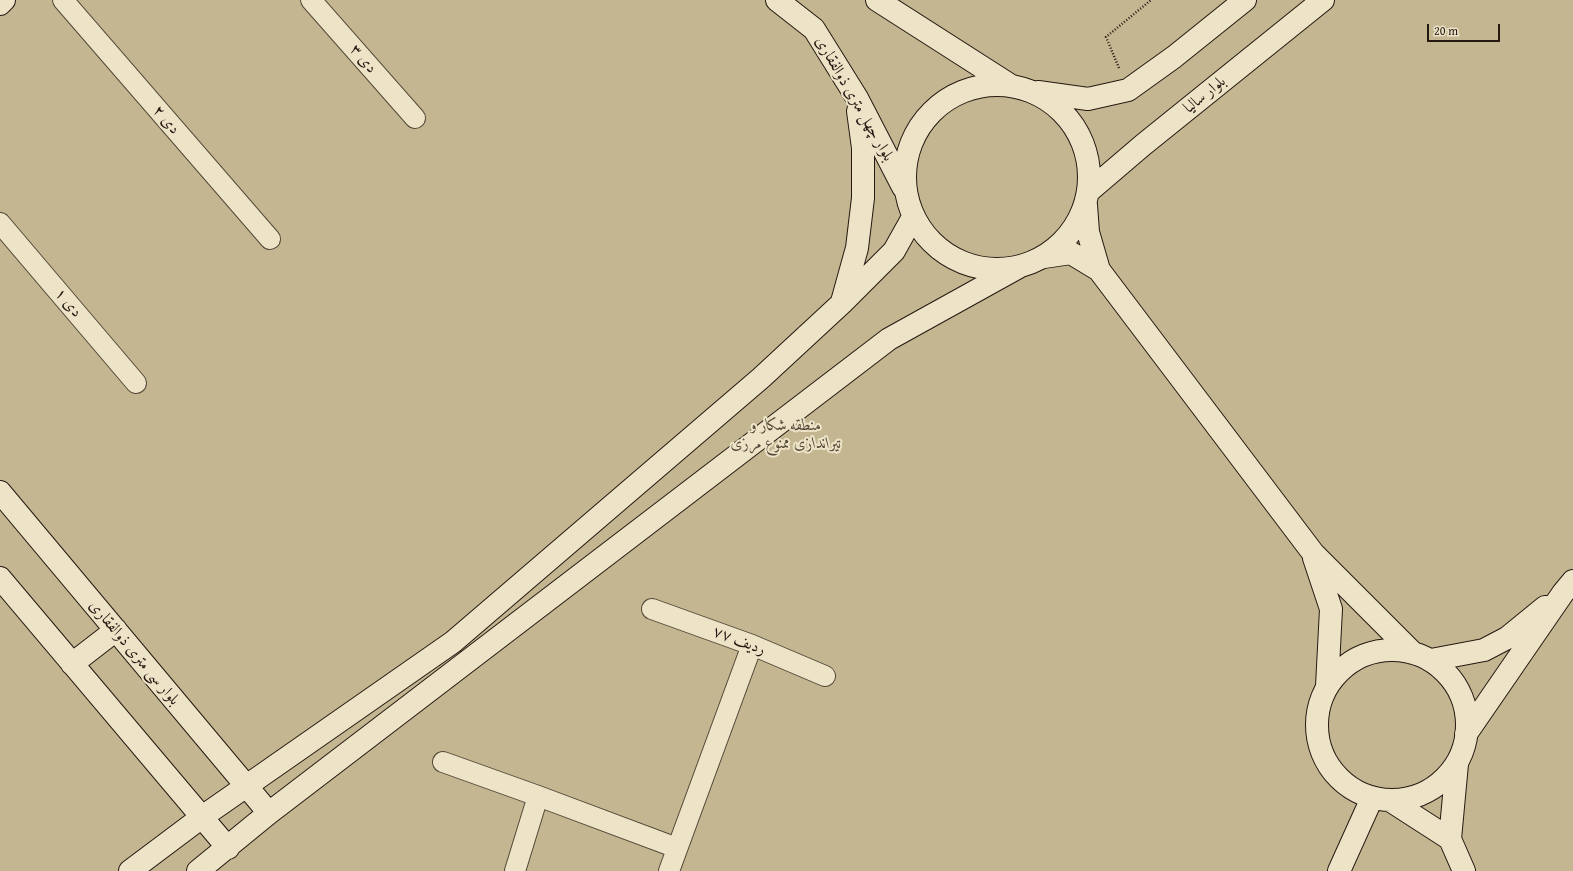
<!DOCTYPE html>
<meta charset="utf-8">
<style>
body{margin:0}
#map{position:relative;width:1573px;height:871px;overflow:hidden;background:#e3d6ab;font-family:"Gentium Book Plus",serif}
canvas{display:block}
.scale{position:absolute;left:1427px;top:24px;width:73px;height:18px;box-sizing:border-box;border:2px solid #251811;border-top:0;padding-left:5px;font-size:12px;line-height:14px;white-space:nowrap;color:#251811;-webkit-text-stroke:3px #ede4c8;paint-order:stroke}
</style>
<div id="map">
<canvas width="1573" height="871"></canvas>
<div class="scale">20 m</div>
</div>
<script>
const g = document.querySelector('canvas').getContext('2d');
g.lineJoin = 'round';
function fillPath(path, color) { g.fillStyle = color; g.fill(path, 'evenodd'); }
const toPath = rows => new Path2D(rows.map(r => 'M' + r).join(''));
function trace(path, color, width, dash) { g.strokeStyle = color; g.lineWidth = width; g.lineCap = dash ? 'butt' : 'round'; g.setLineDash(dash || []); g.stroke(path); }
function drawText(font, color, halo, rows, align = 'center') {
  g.font = font + ' "Gentium Book Plus",Amiri,serif'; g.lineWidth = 4; g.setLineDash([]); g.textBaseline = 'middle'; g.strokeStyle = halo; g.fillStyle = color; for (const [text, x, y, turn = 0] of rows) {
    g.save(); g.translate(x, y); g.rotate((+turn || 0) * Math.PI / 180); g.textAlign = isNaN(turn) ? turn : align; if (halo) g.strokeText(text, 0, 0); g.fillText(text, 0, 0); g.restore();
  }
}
const green = toPath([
 [0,0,1573,0,1573,871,0,871]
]);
const path = toPath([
 [1119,68,1106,37,1151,0]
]);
const street = toPath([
 [63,0,270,239],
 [311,0,415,118],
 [0,223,136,383],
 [652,609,752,645,825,676],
 [443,762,538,796,677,848],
 [515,871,538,796],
 [669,871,752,645]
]);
const secondary = toPath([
 [777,0,814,29,857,98,903,187],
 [877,0,1010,85],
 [0,4,4,0],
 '905 177a92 92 0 1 1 184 0a92 92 0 1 1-184 0Z',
 [1038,92,1088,99,1128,90,1174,57,1245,0],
 [1088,192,1143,145,1323,0],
 [1086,205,1088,232,1099,270,1313,553,1413,653],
 [1044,257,1071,253,1099,270],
 [842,302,857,248,863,198,863,148,858,111],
 [0,492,269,813],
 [1314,558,1331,609,1327,686],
 [0,578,228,848],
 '1317 725a75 75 0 1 1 150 0a75 75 0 1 1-150 0Z',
 [1431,660,1484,650,1507,638,1545,607],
 [72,664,116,630],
 [1466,734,1563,593,1573,581],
 [1457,764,1450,839,1464,871],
 [1391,801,1450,839],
 [130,871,202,817,453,642,761,378,842,303,894,251,913,217],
 [198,871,269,813,889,339,1019,267],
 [1339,871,1372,798]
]);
const streetNames = [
 ["دی ۳",363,59,49],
 ["بلوار سالیا",1205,95,-39],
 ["بلوار چهل متری ذوالفقاری",854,99,60],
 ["دی ۲",166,120,49],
 ["دی ۱",68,303,50],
 ["ردیف ۷۷",739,641,21],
 ["بلوار سی متری ذوالفقاری",134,653,50]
];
const parkNames = [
 ["منطقه شکار و",786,426],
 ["تیراندازی ممنوع مرزی",786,444]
];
fillPath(green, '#c3b691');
trace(street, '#544838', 22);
trace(secondary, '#251811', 24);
trace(path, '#251811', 2.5, [1, 2]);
trace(street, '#ede4c8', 20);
trace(secondary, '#ede4c8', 22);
drawText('16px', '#251811', '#ede4c8', streetNames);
drawText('italic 16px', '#544737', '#ede4c8', parkNames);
</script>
